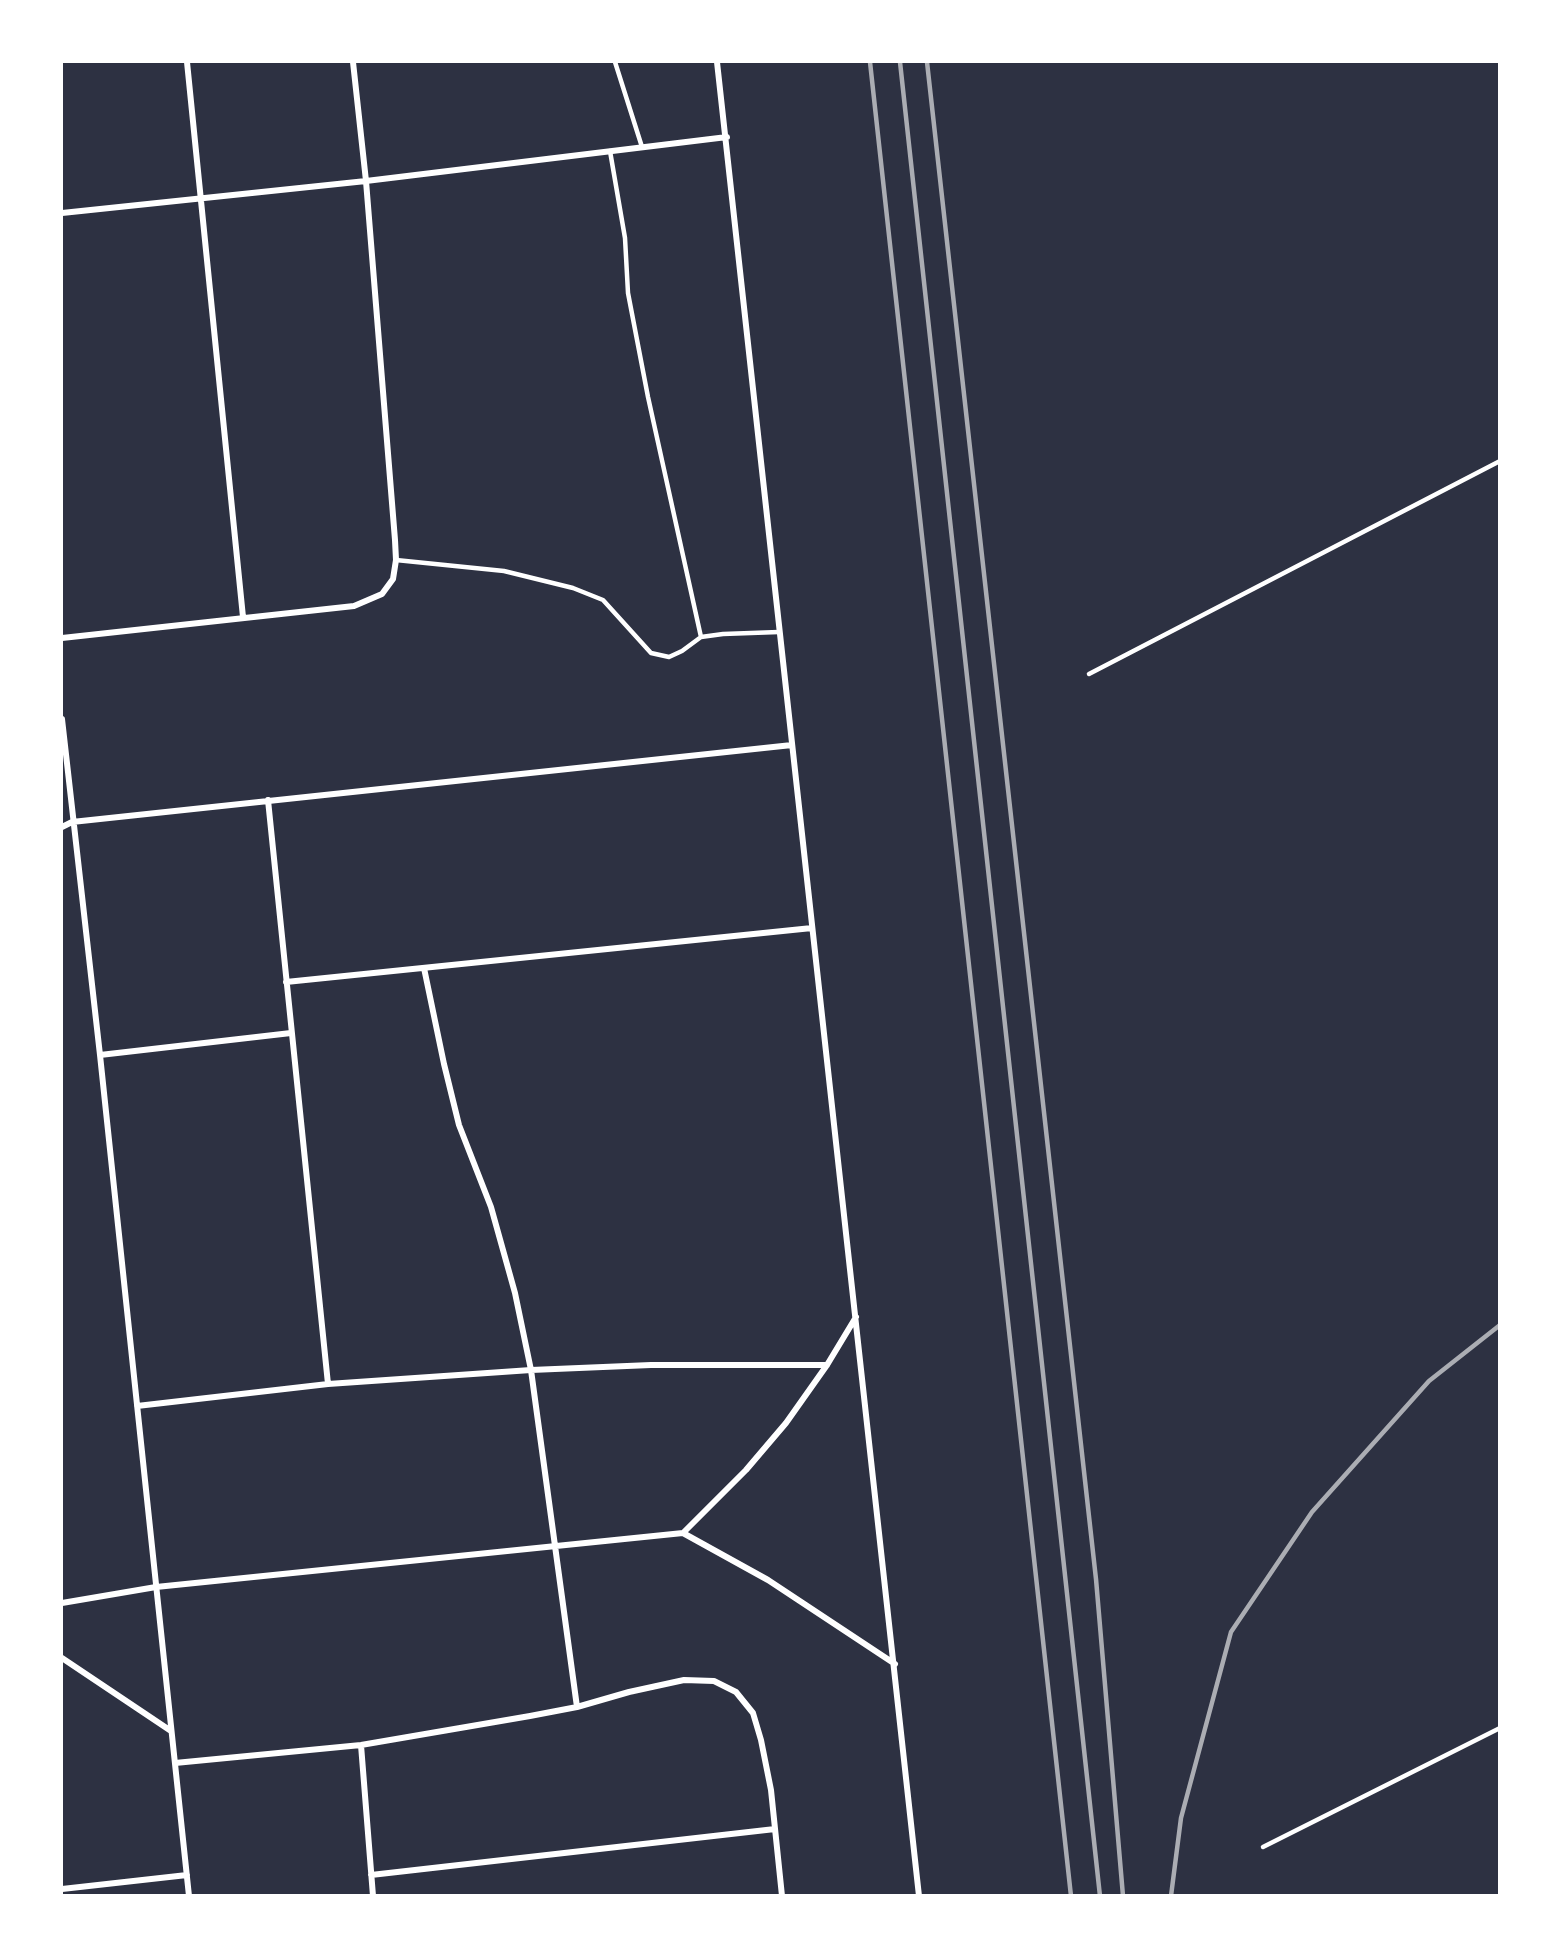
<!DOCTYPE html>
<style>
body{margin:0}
#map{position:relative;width:1561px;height:1957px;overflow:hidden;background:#2d3142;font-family:Figtree,sans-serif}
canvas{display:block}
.frame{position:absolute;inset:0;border:63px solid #fff;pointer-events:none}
</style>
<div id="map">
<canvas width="1561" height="1957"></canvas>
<div class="frame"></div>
</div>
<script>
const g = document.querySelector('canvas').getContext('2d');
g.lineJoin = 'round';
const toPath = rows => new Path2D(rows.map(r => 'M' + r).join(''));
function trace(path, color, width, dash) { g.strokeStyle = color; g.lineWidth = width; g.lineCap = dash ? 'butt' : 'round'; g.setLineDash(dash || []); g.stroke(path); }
const service = toPath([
 [615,62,642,147],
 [610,151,625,238,628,293,648,397,701,637],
 [396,560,504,571,573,588,603,600,651,653,669,657,682,651,701,637,723,634,779,632],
 [1089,674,1500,461],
 [1263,1847,1500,1728]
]);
const minor = toPath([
 [187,62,243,617],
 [717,62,919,1896],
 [62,213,366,181,727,137],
 [62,638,354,606,382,594,393,579,396,560,395,540,366,181,353,62],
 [62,719,100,1055,189,1896],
 [268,800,328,1384],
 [62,827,72,822,792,745],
 [424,968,444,1064,459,1125,491,1207,515,1293,531,1370,577,1707],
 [286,982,812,928],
 [100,1055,291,1033],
 [137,1406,328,1384,531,1370,651,1365,827,1365],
 [683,1533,746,1470,786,1423,827,1365,856,1317],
 [62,1603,156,1587,683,1533,768,1580,895,1664],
 [62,1658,171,1731],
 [361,1745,373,1896],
 [175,1763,361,1745,530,1716,577,1707,629,1692,684,1680,714,1681,736,1692,753,1713,761,1740,771,1790,782,1896],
 [371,1875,775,1829],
 [62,1889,187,1875]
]);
const rail = toPath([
 [870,62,1071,1896],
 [900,62,1100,1896],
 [927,62,1096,1579,1123,1896],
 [1171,1896,1181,1818,1231,1632,1312,1512,1429,1381,1500,1325]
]);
trace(service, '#fff', 4.5);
trace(minor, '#fff', 6);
trace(rail, '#abadb3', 4.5);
</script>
